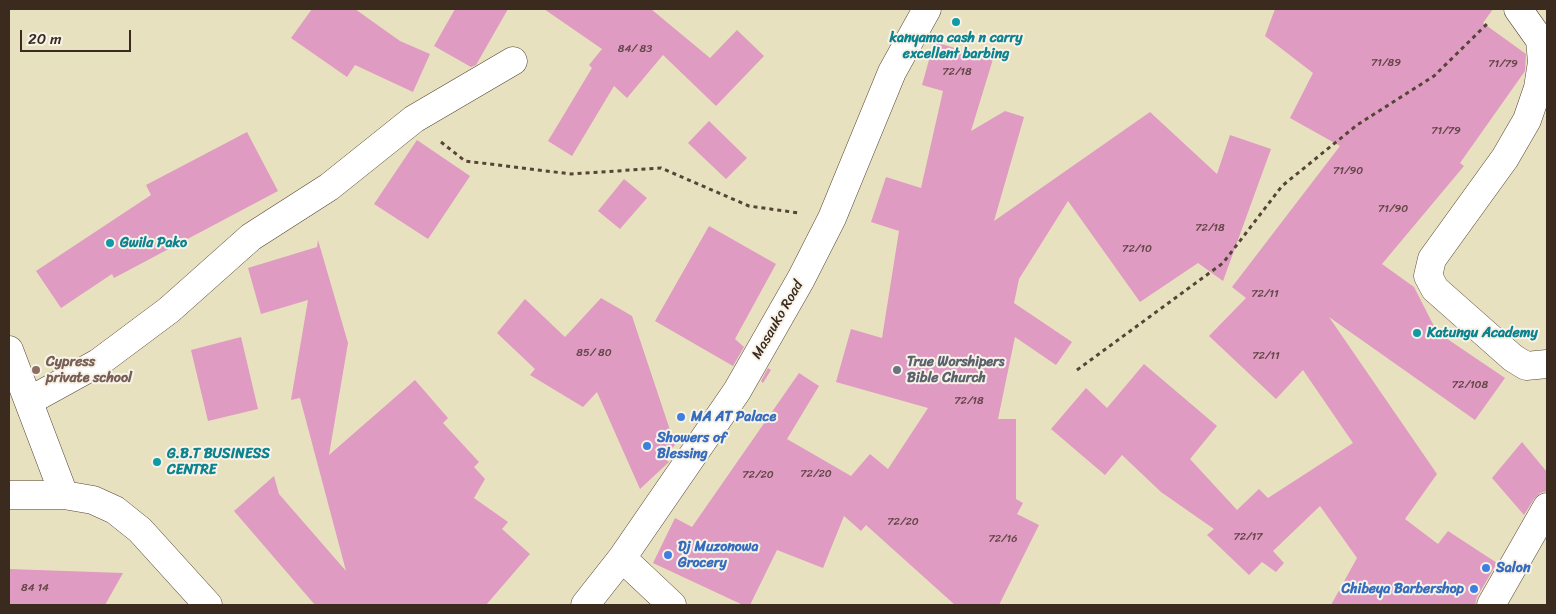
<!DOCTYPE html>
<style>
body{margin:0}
#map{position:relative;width:1556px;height:614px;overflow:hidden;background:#e8e1bf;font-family:Sriracha,sans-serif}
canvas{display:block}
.frame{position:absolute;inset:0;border:10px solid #3b2a1e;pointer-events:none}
.scale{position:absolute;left:20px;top:30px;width:111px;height:22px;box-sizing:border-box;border:2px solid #3b2a1e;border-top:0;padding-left:6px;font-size:15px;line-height:18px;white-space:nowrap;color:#3b2a1e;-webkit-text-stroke:4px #f7f3e8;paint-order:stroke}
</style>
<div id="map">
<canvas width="1556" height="614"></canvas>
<div class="frame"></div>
<div class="scale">20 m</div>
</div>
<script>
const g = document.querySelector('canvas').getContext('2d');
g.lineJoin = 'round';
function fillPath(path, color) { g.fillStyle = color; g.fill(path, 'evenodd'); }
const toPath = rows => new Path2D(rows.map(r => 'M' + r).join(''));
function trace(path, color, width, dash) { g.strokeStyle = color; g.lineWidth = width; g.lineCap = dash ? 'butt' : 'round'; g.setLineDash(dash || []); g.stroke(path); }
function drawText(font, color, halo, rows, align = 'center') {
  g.font = font + ' Sriracha,sans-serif'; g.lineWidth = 4; g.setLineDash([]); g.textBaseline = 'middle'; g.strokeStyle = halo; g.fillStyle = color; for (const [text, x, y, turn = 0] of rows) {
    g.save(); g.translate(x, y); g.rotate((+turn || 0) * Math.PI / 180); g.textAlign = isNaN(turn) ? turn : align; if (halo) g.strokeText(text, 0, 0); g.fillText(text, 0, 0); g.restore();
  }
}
const building = toPath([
 [312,9,355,9,400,41,430,54,413,92,355,65,347,77,291,38],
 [455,9,508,9,476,65,471,67,434,46],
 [544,9,651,9,710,58,737,30,764,56,716,106,663,55,627,98,614,86,572,156,548,141,592,68,589,65,602,49],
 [1275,9,1493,9,1483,23,1526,54,1525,71,1460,163,1464,166,1382,264,1414,287,1437,332,1505,378,1475,420,1329,317,1437,474,1405,519,1438,544,1448,531,1497,563,1477,597,1475,605,1331,605,1357,558,1320,506,1273,551,1284,563,1276,572,1262,562,1249,575,1207,535,1214,529,1161,492,1122,455,1105,475,1051,429,1086,388,1107,408,1144,364,1217,426,1190,459,1237,510,1259,489,1268,498,1353,443,1303,370,1276,399,1209,336,1246,298,1232,287,1340,146,1290,118,1313,73,1265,36],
 [934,42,993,59,971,131,1005,111,1024,117,994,221,1150,112,1217,174,1230,135,1271,149,1223,281,1198,263,1140,302,1068,201,1019,279,1014,303,1072,342,1056,365,1015,337,998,419,1016,419,1016,499,1023,503,1017,514,1039,525,999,605,955,605,866,525,861,531,844,516,823,568,777,550,750,605,743,605,653,563,675,518,692,527,799,373,819,386,787,439,851,476,870,454,888,469,928,408,836,382,851,329,882,338,899,231,871,222,886,177,921,188,943,91,922,85],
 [709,121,747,158,726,179,688,143],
 [247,132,278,191,114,278,112,274,61,308,36,271,151,195,146,185],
 [417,140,470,176,428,239,374,204],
 [624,179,647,198,620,229,598,211],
 [709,226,776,264,735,339,744,347,733,366,655,321],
 [318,240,348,343,329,455,415,380,448,418,443,423,479,462,474,467,485,479,474,498,508,522,502,529,530,554,486,605,315,605,234,511,274,476,279,494,346,571,300,398,291,400,308,300,261,314,248,268,317,247],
 [601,298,632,316,675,445,663,457,669,462,640,489,597,392,583,407,530,375,535,369,497,333,525,299,565,337],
 [241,337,258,409,208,421,191,350],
 [768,368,771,370,763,383,761,381],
 [1522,442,1547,472,1547,491,1540,493,1534,499,1524,515,1492,478],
 [9,569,123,573,105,605,9,605]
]);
const path = toPath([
 [441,142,465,161,571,174,661,168,749,206,799,213],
 [1077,370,1223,263,1282,186,1357,125,1434,76,1488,23]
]);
const minor = toPath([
 [1518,9,1540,40,1542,62,1538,88,1527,120,1505,158,1432,259,1428,276,1435,289,1513,358,1526,366,1547,364],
 [9,350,64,495],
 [29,401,98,363,169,310,251,237,329,187,414,119,513,61],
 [9,495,64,495,93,500,115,510,140,530,208,605],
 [622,558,672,605],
 [585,605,622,558,737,391,801,279,832,218,892,72,927,9],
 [1491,605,1547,507]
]);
const markers = [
 [956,22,5,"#0f9aa8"],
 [110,243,5,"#0f9aa8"],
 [1417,333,5,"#0f9aa8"],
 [36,370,5,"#8d6e63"],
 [897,370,5,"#6b7280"],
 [681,417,5,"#3f7fe0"],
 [647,446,5,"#3f7fe0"],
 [157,462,5,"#0f9aa8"],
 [668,555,5,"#3f7fe0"],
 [1486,568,5,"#3f7fe0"],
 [1474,589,5,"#3f7fe0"]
];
const numberNames = [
 ["84/ 83",635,49],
 ["71/89",1386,63],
 ["71/79",1503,64],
 ["72/18",957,72],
 ["71/79",1446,131],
 ["71/90",1348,171],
 ["71/90",1393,209],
 ["72/18",1210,228],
 ["72/10",1137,249],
 ["72/11",1265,294],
 ["85/ 80",594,353],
 ["72/11",1266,356],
 ["72/108",1470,385],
 ["72/18",969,401],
 ["72/20",816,474],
 ["72/20",758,475],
 ["72/20",903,522],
 ["72/17",1248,537],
 ["72/16",1003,539],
 ["84 14",35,588]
];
const cultureNames = [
 ["kanyama cash n carry",956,38,"center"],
 ["excellent barbing",956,54,"center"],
 ["Gwila Pako",120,243],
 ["Katungu Academy",1427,333],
 ["G.B.T BUSINESS",167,454],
 ["CENTRE",167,470]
];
const streetNames = [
 ["Masauko Road",778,320,-60]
];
const educationNames = [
 ["Cypress",46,362],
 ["private school",46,378]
];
const worshipNames = [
 ["True Worshipers",907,362],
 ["Bible Church",907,378]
];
const shopNames = [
 ["MA AT Palace",691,417],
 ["Showers of",657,438],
 ["Blessing",657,454],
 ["Dj Muzonowa",678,547],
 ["Grocery",678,563],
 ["Salon",1496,568],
 ["Chibeya Barbershop",1464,589,"right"]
];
fillPath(building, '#df9bc2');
trace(minor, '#554536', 29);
trace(path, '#554536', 3, [4, 4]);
trace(minor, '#fff', 28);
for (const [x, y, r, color] of markers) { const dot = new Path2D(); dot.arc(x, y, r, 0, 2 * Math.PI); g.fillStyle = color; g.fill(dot); trace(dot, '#f7f3e8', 2); }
drawText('11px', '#644647', null, numberNames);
drawText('bold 14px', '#0d838f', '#f7f3e8', cultureNames, 'left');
drawText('14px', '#3b2a1e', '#f7f3e8', streetNames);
drawText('bold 14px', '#785e54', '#f7f3e8', educationNames, 'left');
drawText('bold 14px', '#5b616d', '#f7f3e8', worshipNames, 'left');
drawText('bold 14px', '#366cbe', '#f7f3e8', shopNames, 'left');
</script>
